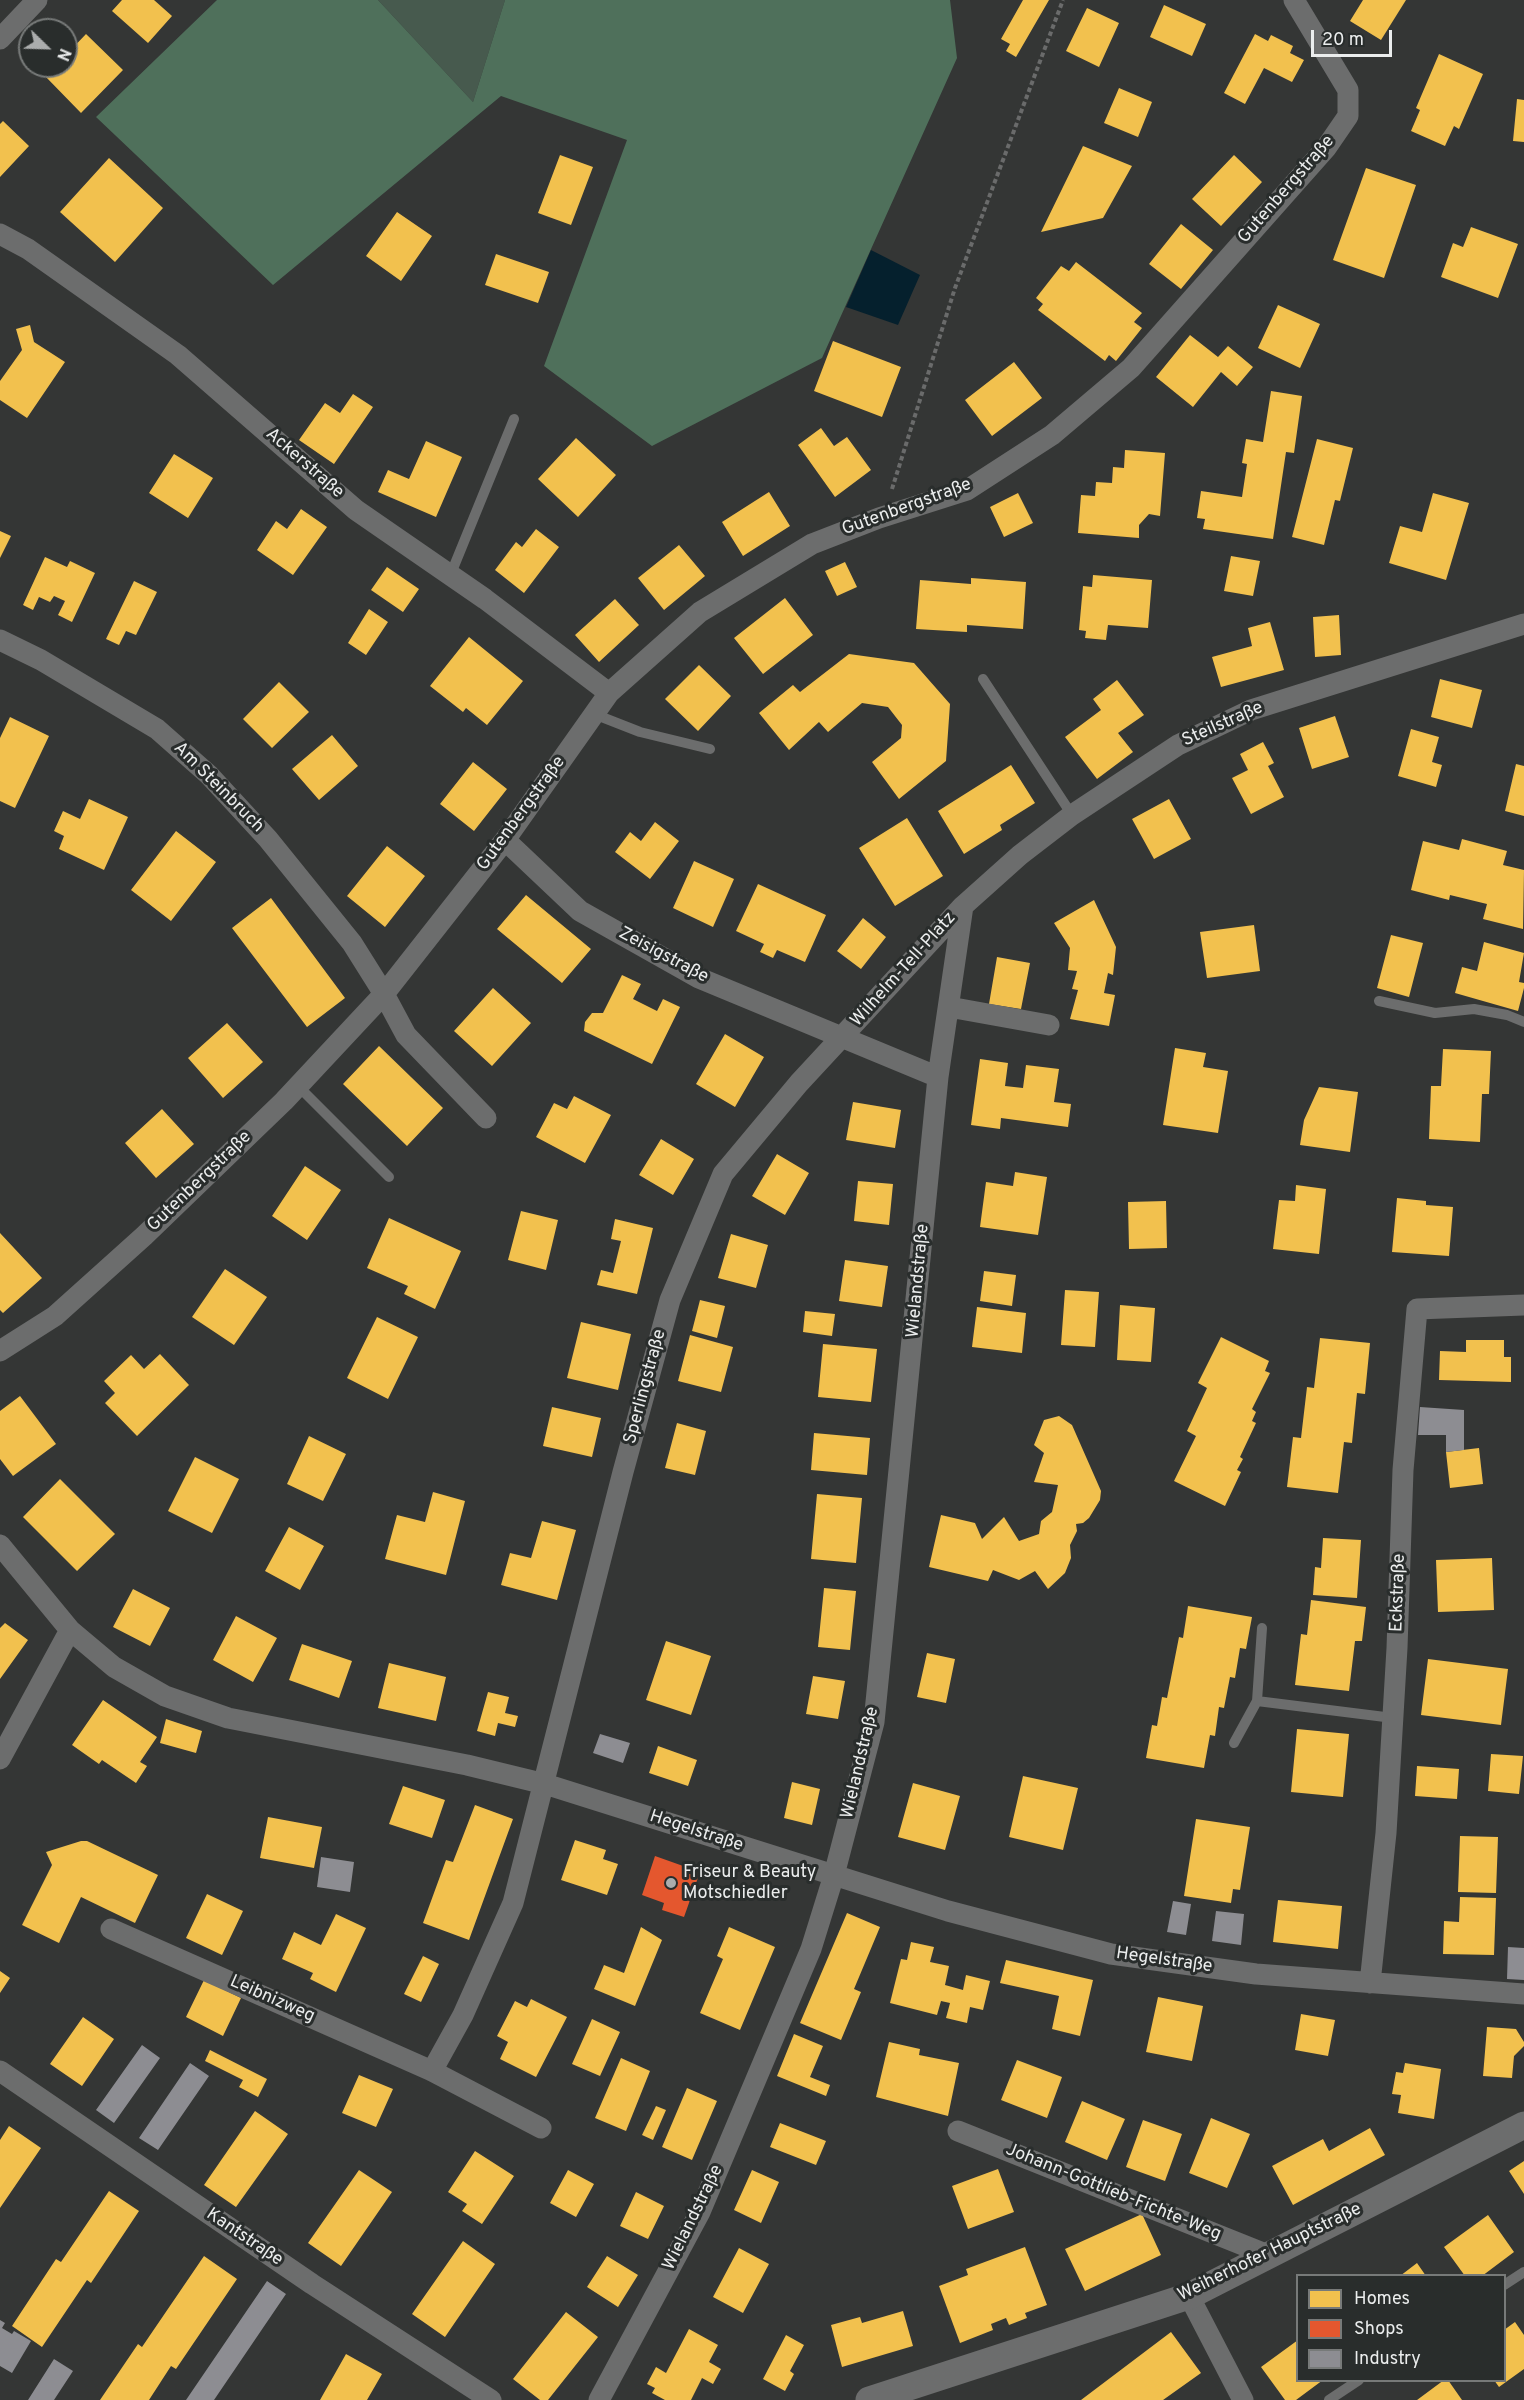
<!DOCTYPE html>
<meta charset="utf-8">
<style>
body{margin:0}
#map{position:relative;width:1524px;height:2400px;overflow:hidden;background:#343635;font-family:Overpass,sans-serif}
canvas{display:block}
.legend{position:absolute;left:1296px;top:2274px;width:210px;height:108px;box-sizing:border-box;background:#292d2c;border:2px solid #777a79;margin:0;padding:8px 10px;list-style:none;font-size:18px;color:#ebeded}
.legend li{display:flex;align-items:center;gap:12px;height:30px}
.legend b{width:30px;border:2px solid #777a79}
.north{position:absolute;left:18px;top:18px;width:60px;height:60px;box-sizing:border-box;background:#292d2c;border:2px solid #777a79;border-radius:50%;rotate:113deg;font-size:16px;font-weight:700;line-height:24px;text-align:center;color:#ebeded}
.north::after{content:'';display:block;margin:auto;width:21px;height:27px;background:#abadad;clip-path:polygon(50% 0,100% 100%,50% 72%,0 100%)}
.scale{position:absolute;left:1311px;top:30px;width:81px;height:27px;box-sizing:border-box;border:3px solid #ebeded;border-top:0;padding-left:8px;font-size:18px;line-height:21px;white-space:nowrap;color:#ebeded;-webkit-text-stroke:4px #292d2c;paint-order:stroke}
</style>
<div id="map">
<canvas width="1524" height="2400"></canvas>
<ul class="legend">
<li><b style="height:16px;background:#f2c14e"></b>Homes</li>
<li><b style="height:16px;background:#e4572e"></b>Shops</li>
<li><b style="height:16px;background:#8d8d92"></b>Industry</li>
</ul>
<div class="north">N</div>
<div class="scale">20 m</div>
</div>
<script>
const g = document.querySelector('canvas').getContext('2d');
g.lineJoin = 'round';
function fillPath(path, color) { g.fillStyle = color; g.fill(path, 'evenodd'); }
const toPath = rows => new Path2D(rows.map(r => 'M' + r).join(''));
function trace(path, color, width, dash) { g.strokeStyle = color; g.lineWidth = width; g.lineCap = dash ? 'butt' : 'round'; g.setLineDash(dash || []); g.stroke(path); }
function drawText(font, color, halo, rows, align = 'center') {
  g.font = font + ' Overpass,sans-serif'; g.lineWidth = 6; g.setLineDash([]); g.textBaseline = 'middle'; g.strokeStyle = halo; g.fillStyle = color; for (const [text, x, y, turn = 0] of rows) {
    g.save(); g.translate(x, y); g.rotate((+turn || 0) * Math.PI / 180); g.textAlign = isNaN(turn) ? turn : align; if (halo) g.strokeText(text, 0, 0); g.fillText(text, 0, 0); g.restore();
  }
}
const green = toPath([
 [378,0,505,0,473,102]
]);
const forest = toPath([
 [217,0,378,0,473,102,505,0,950,0,957,58,822,358,652,446,544,366,627,140,501,96,273,285,96,117]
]);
const water = toPath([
 [871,250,920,275,898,325,846,307]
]);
const homes = toPath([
 [122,0,154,0,172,16,148,43,112,11],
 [1023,0,1049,0,1016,57,1006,51,1010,44,1001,39],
 [1363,0,1406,0,1381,40,1350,21],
 [1164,5,1206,24,1192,56,1150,37],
 [1087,8,1119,23,1099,67,1066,51],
 [86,34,123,70,81,113,45,76,55,66,66,66,66,55],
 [1255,34,1268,41,1271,35,1293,46,1290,53,1304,60,1292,82,1264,68,1245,104,1224,93],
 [1439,54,1483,74,1459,129,1454,126,1445,146,1411,131,1420,110,1416,108],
 [1119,88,1152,102,1138,137,1104,123],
 [1517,99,1524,100,1524,142,1513,141],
 [3,121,29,146,0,177,0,124],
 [1083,146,1132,166,1103,218,1041,232],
 [560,155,593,167,571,225,538,213],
 [1234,155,1262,182,1221,226,1192,199],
 [109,158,163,208,115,262,60,212],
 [1366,168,1416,185,1384,278,1333,260],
 [397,212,432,236,401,281,366,256],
 [1181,224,1213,250,1181,289,1149,264],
 [1471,227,1518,244,1498,298,1441,277,1453,243,1463,247],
 [496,254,549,272,538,303,485,285],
 [1076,262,1142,313,1134,322,1142,328,1116,361,1109,355,1105,361,1038,310,1043,304,1036,298,1061,266,1069,271],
 [1278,305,1320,324,1300,368,1258,348],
 [30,325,34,342,65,362,27,418,0,400,0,381,22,350,16,329],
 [1190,335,1218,357,1228,346,1253,367,1237,386,1221,372,1193,407,1156,377],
 [833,341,901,367,882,417,814,391],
 [1014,362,1042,398,992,436,965,400],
 [1271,391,1302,396,1294,453,1286,452,1273,539,1203,529,1205,519,1197,518,1201,491,1242,497,1247,464,1242,463,1246,439,1263,442],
 [353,394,373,407,334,464,299,440,325,403,340,413],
 [821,428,834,446,847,437,871,470,835,497,798,445],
 [576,438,616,475,578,517,538,479],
 [1317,439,1353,448,1340,501,1335,500,1324,545,1292,537],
 [426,441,462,457,436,517,378,492,388,470,409,479],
 [1125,450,1165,453,1160,516,1149,514,1139,525,1139,538,1078,533,1081,495,1095,496,1096,482,1112,483,1113,467,1124,468],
 [174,454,213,478,188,518,149,493],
 [769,492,790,526,743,556,722,522],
 [1018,493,1033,523,1004,537,990,507],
 [1433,493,1469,503,1446,580,1389,563,1400,526,1422,532],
 [301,509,327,527,293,575,257,550,276,521,287,529],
 [536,529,559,547,524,593,495,570,516,542,522,547],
 [0,531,11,536,0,558],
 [679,545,705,576,664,610,638,578],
 [1231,556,1260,561,1253,596,1224,591],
 [45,557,67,567,70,561,95,573,72,622,58,615,65,601,54,596,50,602,39,597,33,610,23,605],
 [845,562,857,587,837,596,825,571],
 [387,567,419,589,403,612,371,590],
 [1093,575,1152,580,1148,628,1108,625,1106,640,1085,638,1086,631,1079,630,1083,586,1092,587],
 [971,578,1026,582,1023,629,967,625,967,632,916,629,920,580,971,584],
 [134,581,157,592,136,635,126,631,119,645,106,639],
 [785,598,813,635,763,674,734,638],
 [615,599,639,625,599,662,575,635],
 [369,609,388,622,366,655,348,643],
 [1339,615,1341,655,1315,657,1313,617],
 [1270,622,1284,670,1221,687,1212,657,1252,646,1248,628],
 [469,637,523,681,487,725,466,708,463,712,430,686],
 [849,654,914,663,950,704,946,761,899,799,872,762,901,738,902,725,888,707,862,703,828,732,819,722,789,750,759,713,793,685,800,692],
 [699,665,731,696,698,731,665,699],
 [1440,679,1482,690,1472,728,1431,717],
 [1117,680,1144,715,1118,733,1133,752,1097,779,1065,737,1101,710,1093,699],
 [279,682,309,712,272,748,243,719],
 [1335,716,1349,757,1312,769,1299,728],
 [10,717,49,736,15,808,0,801,0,738],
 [1411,729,1439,737,1432,762,1442,765,1436,787,1398,776],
 [332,735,358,766,319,800,292,769],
 [1263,742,1274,763,1268,766,1284,797,1251,814,1232,778,1248,770,1240,754],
 [473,762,507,789,474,831,440,804],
 [1516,764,1524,766,1524,816,1505,811],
 [1011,765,1035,803,1000,825,1002,830,964,854,938,811],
 [89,799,128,817,104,870,59,849,64,836,54,831,63,811,80,819],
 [1169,799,1191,839,1154,859,1132,819],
 [907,818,943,876,895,906,859,848],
 [655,822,679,841,650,879,615,852,630,832,641,841],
 [176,831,216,862,171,921,131,890],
 [1462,839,1507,851,1503,865,1524,870,1523,929,1483,919,1487,904,1450,895,1449,900,1411,890,1423,841,1459,850],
 [387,846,425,876,385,927,347,896],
 [694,861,734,879,713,927,673,908],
 [758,884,826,915,805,962,777,950,773,958,760,952,764,944,736,931],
 [526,895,591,949,562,983,497,929],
 [271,898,345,998,307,1027,232,928],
 [1094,900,1116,947,1113,975,1108,973,1104,993,1115,995,1109,1026,1070,1019,1078,990,1072,989,1077,971,1068,970,1070,948,1054,923],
 [863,918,886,937,861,969,837,951],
 [1254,925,1260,971,1207,978,1200,932],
 [1391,935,1423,943,1409,997,1377,988],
 [1484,942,1524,953,1519,982,1524,983,1524,988,1518,1011,1455,993,1462,967,1477,971],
 [997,957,1030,963,1021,1009,989,1004],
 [622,975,641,984,633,999,657,1011,663,999,680,1007,652,1064,584,1031,585,1022,592,1013,603,1013],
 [493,988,531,1023,492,1066,454,1031],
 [227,1023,263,1062,223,1098,188,1058],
 [725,1034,764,1057,735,1107,696,1084],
 [379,1046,443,1108,407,1146,343,1084],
 [1175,1048,1206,1053,1203,1067,1228,1071,1218,1133,1163,1125],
 [1443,1049,1491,1051,1489,1094,1482,1094,1480,1142,1429,1139,1431,1086,1441,1086],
 [980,1059,1008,1063,1005,1086,1023,1088,1026,1065,1059,1069,1054,1102,1071,1104,1068,1127,1001,1118,1000,1129,971,1125],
 [1319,1087,1358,1092,1350,1152,1300,1145,1304,1120],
 [574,1096,611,1115,585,1163,536,1137,554,1103,567,1109],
 [853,1102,901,1110,895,1148,846,1140],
 [162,1109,194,1144,156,1178,125,1143],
 [661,1139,694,1159,673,1195,639,1175],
 [777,1154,809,1173,785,1215,752,1196],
 [305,1166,341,1190,307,1240,272,1216],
 [1015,1172,1047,1177,1038,1235,980,1227,986,1182,1013,1186],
 [858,1181,893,1184,889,1225,854,1221],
 [1296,1185,1326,1189,1319,1254,1273,1249,1279,1200,1295,1201],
 [1397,1198,1426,1201,1426,1205,1453,1207,1449,1256,1392,1252],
 [1166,1201,1167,1248,1129,1249,1128,1202],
 [521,1211,558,1220,546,1270,508,1260],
 [389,1218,461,1251,435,1309,404,1294,408,1286,367,1268],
 [615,1219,653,1228,637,1294,597,1285,601,1270,613,1273,621,1241,611,1239],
 [0,1233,42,1278,3,1313,0,1310],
 [731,1234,768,1245,756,1288,718,1278],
 [845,1260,888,1266,882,1307,839,1301],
 [225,1269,267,1297,234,1345,192,1317],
 [984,1271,1016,1275,1012,1306,980,1301],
 [1065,1290,1099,1292,1095,1347,1061,1345],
 [700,1300,725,1306,717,1338,692,1331],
 [1120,1305,1155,1308,1151,1362,1117,1360],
 [977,1307,1026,1313,1022,1353,972,1347],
 [805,1311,835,1314,832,1336,803,1332],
 [377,1317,418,1337,388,1399,347,1378],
 [581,1322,631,1334,618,1390,567,1378],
 [690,1335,733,1347,721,1392,678,1381],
 [1221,1337,1269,1361,1265,1371,1270,1373,1252,1409,1256,1412,1252,1421,1256,1423,1240,1457,1243,1459,1237,1470,1241,1472,1225,1506,1174,1481,1196,1436,1187,1431,1207,1388,1198,1383],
 [1320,1338,1370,1343,1365,1394,1357,1393,1352,1443,1344,1442,1338,1493,1287,1487,1293,1437,1301,1438,1307,1387,1314,1388],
 [1466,1340,1504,1340,1504,1357,1511,1357,1511,1382,1439,1380,1440,1351,1466,1352],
 [823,1344,877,1349,871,1402,818,1397],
 [160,1354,189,1385,137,1436,105,1403,115,1393,104,1381,131,1355,144,1369],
 [20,1396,56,1444,13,1476,0,1459,0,1411],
 [552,1407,601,1418,592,1457,543,1446],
 [1059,1416,1072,1425,1101,1491,1100,1500,1089,1518,1083,1523,1076,1524,1077,1531,1070,1545,1071,1558,1065,1573,1048,1589,1035,1571,1019,1580,993,1570,988,1581,929,1567,941,1515,975,1523,982,1539,1004,1517,1019,1541,1039,1534,1041,1521,1052,1512,1058,1485,1034,1482,1044,1453,1034,1445,1044,1420],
 [677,1423,706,1431,695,1475,665,1468],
 [814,1433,870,1438,867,1475,811,1470],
 [309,1436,346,1454,323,1501,287,1484],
 [1479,1448,1483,1484,1450,1488,1446,1452],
 [195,1457,239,1479,212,1533,168,1511],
 [60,1479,115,1534,77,1571,23,1517],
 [433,1492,465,1501,446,1575,385,1559,397,1515,425,1522],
 [817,1494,862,1498,856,1563,811,1559],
 [542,1521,576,1530,557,1600,501,1585,510,1553,531,1558],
 [289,1527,324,1546,300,1590,265,1571],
 [1323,1538,1361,1540,1357,1598,1313,1595,1315,1567,1321,1568],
 [1492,1558,1494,1610,1438,1612,1436,1560],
 [824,1588,856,1591,850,1650,818,1647],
 [133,1589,170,1608,150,1646,113,1627],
 [1311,1600,1366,1607,1362,1641,1355,1641,1349,1691,1295,1685,1301,1634,1307,1635],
 [1188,1606,1252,1617,1246,1649,1240,1648,1235,1678,1230,1677,1224,1708,1219,1707,1215,1736,1210,1735,1204,1768,1146,1758,1152,1725,1157,1726,1162,1697,1167,1698,1179,1637,1183,1638],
 [236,1616,277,1638,253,1682,213,1660],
 [5,1623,28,1640,0,1679,0,1628],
 [666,1641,711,1656,691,1715,646,1700],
 [302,1644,352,1661,339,1698,289,1680],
 [927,1653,955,1659,946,1703,917,1697],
 [1428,1659,1508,1669,1501,1725,1421,1715],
 [389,1663,446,1677,436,1721,378,1708],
 [813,1676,845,1681,838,1719,806,1714],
 [488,1692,509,1697,505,1713,518,1716,515,1727,498,1723,495,1736,477,1731],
 [103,1700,157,1737,140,1762,147,1766,136,1783,102,1760,99,1764,72,1745],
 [166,1719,202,1731,196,1753,160,1743],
 [1297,1729,1349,1734,1343,1797,1291,1792],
 [658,1746,697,1760,688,1786,649,1773],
 [1491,1754,1523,1756,1519,1794,1488,1791],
 [1417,1766,1459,1769,1457,1799,1415,1796],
 [1023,1776,1078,1788,1063,1850,1009,1837],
 [792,1782,820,1789,812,1825,784,1818],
 [913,1783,960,1796,945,1850,898,1837],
 [403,1786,445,1800,432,1838,389,1824],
 [475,1805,513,1819,469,1940,423,1923,446,1860,453,1862],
 [268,1817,322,1827,314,1868,260,1858],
 [1196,1819,1250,1827,1240,1890,1233,1889,1231,1903,1184,1896],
 [1460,1836,1498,1837,1496,1893,1458,1892],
 [575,1840,606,1850,603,1859,618,1864,607,1895,561,1880],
 [81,1841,87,1841,158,1875,135,1923,81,1897,59,1943,22,1925,52,1865,46,1852],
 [207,1894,243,1911,222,1955,186,1938],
 [1460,1897,1496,1898,1494,1955,1443,1954,1444,1921,1459,1922],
 [1278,1900,1342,1906,1338,1949,1273,1942],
 [847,1913,880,1927,854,1989,861,1992,841,2040,800,2023],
 [336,1914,366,1928,336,1992,310,1979,313,1973,282,1959,294,1932,321,1945],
 [641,1927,662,1940,635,2006,594,1989,604,1965,624,1973],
 [729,1927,775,1947,740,2030,700,2013,723,1959,717,1956],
 [911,1942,934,1947,930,1962,949,1966,945,1985,963,1990,966,1975,990,1981,983,2010,970,2007,967,2023,946,2018,950,2003,941,2001,937,2015,890,2003,901,1959,907,1960],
 [423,1956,439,1964,421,2002,404,1994],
 [1006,1960,1093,1980,1080,2036,1052,2029,1059,1996,1000,1983],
 [0,1971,10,1978,0,1993],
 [204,1980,241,1998,223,2036,186,2017],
 [1158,1997,1203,2006,1192,2061,1146,2052],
 [531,1999,567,2017,536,2077,500,2059,508,2042,497,2036,515,2001,527,2007],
 [1301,2014,1335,2020,1328,2056,1295,2050],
 [83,2017,114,2039,82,2086,50,2064],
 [592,2019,620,2032,600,2076,572,2064],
 [1487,2027,1516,2029,1524,2042,1524,2046,1514,2056,1512,2078,1483,2076],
 [794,2034,823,2046,810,2077,830,2085,826,2096,777,2076],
 [889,2042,920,2049,919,2055,959,2063,948,2116,876,2097],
 [210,2050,267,2079,258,2097,239,2087,243,2080,205,2061],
 [621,2058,650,2071,626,2131,595,2118],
 [1017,2060,1062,2077,1047,2118,1001,2100],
 [1405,2063,1441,2069,1434,2119,1398,2113,1401,2095,1392,2094,1396,2072,1403,2073],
 [359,2075,393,2089,376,2127,342,2113],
 [687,2088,717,2101,692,2160,662,2147],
 [1082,2101,1125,2119,1107,2160,1065,2142],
 [656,2106,666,2110,653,2140,642,2135],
 [255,2111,288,2134,236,2207,204,2185],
 [1211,2118,1250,2134,1227,2188,1189,2173],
 [1143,2120,1182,2134,1165,2181,1126,2167],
 [780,2123,826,2141,816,2165,770,2147],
 [9,2126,41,2148,0,2208,0,2140],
 [1370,2128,1385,2155,1293,2205,1272,2166,1323,2139,1329,2151],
 [475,2151,514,2176,482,2224,462,2211,467,2204,448,2192],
 [1524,2161,1524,2194,1509,2171],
 [998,2169,1014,2212,968,2229,952,2186],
 [359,2170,392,2192,341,2266,308,2243],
 [568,2170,594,2184,576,2217,550,2203],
 [752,2170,779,2182,761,2223,734,2210],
 [109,2191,139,2211,91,2283,87,2280,42,2347,12,2326,56,2259,61,2262],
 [636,2192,664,2206,648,2239,620,2226],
 [1142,2214,1161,2255,1085,2291,1065,2249],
 [1488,2215,1514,2252,1482,2276,1465,2276,1444,2247],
 [463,2241,495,2264,445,2337,412,2314],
 [1025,2247,1047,2305,1025,2313,1027,2318,1009,2325,1006,2318,991,2324,993,2330,960,2343,939,2286,968,2275,966,2269],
 [739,2248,769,2264,743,2313,713,2297],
 [204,2256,237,2279,176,2369,171,2366,149,2400,100,2400,138,2344,142,2347],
 [607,2256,638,2275,618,2307,587,2287],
 [1417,2263,1426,2276,1400,2276],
 [903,2311,913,2346,842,2367,831,2325,860,2317,862,2323],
 [566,2312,598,2337,548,2400,540,2400,513,2379],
 [1515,2322,1524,2335,1524,2369,1499,2387,1494,2380,1504,2380,1504,2330],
 [689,2329,718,2345,709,2362,721,2369,713,2384,702,2378,691,2400,665,2400,652,2393,655,2388,647,2384,656,2367,666,2373],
 [1171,2332,1201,2373,1163,2400,1081,2400],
 [786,2335,804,2345,790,2371,794,2374,785,2391,763,2379],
 [1298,2340,1298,2380,1323,2380,1296,2400,1285,2400,1261,2367],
 [346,2354,382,2374,367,2400,320,2400],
 [1444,2380,1448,2380,1462,2400,1417,2400]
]);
const shops = toPath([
 [655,1856,700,1872,684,1917,662,1910,664,1903,642,1895]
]);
const industry = toPath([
 [1420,1407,1464,1410,1464,1450,1446,1452,1446,1435,1418,1435],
 [600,1734,630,1743,623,1763,593,1753],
 [321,1857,354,1862,350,1892,317,1887],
 [1173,1901,1191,1904,1186,1935,1167,1932],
 [1216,1911,1244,1914,1241,1945,1212,1941],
 [1508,1947,1524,1948,1524,1980,1507,1979],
 [142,2045,160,2058,114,2123,96,2110],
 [190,2063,209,2076,158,2150,139,2138],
 [267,2281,286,2294,214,2400,186,2400],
 [0,2320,5,2323,2,2328,12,2334,14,2331,31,2341,12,2373,0,2366],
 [54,2359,73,2371,54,2400,28,2400]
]);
const path = toPath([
 [892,489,955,288,1063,0]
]);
const service = toPath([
 [450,576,514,419],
 [983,679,1072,815],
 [594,714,640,732,710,749],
 [1379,1001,1435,1013,1474,1009,1507,1015,1524,1022],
 [298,1086,389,1177],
 [1257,1701,1393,1718],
 [1234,1743,1257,1701,1262,1628],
 [1504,2285,1524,2272],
 [1329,2400,1359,2380]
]);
const minor = toPath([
 [0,39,37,0],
 [0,234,28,249,178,355,356,510,485,599,609,693],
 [0,640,41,660,157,729,209,775,268,839,352,943,384,994,406,1035,486,1118],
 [505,840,580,911,699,978,938,1077],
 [949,1007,1049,1025],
 [0,1351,55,1316,144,1236,284,1101,384,994,505,840,609,693,700,612,812,544,879,518,967,490,1052,435,1131,368,1326,148,1348,116,1348,90,1294,0],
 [0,1545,70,1630,114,1667,165,1696,228,1718,467,1765,545,1784,948,1911,1111,1954,1256,1974,1524,1994],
 [0,1759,70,1630],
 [111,1929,432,2071,541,2128],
 [1370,1983,1386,1833,1397,1648,1403,1470,1417,1309,1524,1305],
 [0,2071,312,2284,491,2400],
 [432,2071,463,2015,513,1903,623,1472,670,1300,723,1174,799,1083,963,906,1020,855,1072,815,1178,745,1251,710,1524,624],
 [958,2131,1268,2255],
 [1189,2296,1243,2400],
 [599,2400,700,2212,811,1949,834,1875,874,1722,938,1077,963,906]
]);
const tertiary = toPath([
 [869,2400,1189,2296,1524,2125]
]);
const markers = [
 [671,1883,6,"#abadad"]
];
const streetNames = [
 ["Gutenbergstraße",1287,190,-49],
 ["Ackerstraße",304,464,41],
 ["Gutenbergstraße",907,508,-20],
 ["Steilstraße",1223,725,-24],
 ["Am Steinbruch",218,788,45],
 ["Gutenbergstraße",522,814,-54],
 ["Zeisigstraße",663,956,28],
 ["Wilhelm-Tell-Platz",904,970,-48],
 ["Gutenbergstraße",200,1182,-44],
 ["Wielandstraße",919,1281,-85],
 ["Sperlingstraße",646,1387,-75],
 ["Eckstraße",1399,1593,-88],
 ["Wielandstraße",861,1763,-77],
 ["Hegelstraße",696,1832,18],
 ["Hegelstraße",1164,1961,8],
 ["Leibnizweg",272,2000,24],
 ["Johann-Gottlieb-Fichte-Weg",1113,2193,22],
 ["Wielandstraße",694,2218,-64],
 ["Kantstraße",244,2238,34],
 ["Weiherhofer Hauptstraße",1270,2253,-26]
];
const poiNames = [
 ["Friseur & Beauty",683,1873],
 ["Motschiedler",683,1894]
];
fillPath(green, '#475a4e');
fillPath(forest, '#4f705b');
fillPath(water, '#05202d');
fillPath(homes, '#f2c14e');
fillPath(shops, '#e4572e');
fillPath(industry, '#8d8d92');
trace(path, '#6a6b6b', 4, [4.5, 3]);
trace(service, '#6c6d6d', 10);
trace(minor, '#6c6d6d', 21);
trace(tertiary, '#6c6d6d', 27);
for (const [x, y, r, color] of markers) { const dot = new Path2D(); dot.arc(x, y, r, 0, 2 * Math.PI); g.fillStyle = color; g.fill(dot); trace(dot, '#292d2c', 2); }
drawText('18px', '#ebeded', '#292d2c', streetNames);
drawText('18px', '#ebeded', '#292d2c', poiNames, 'left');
</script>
